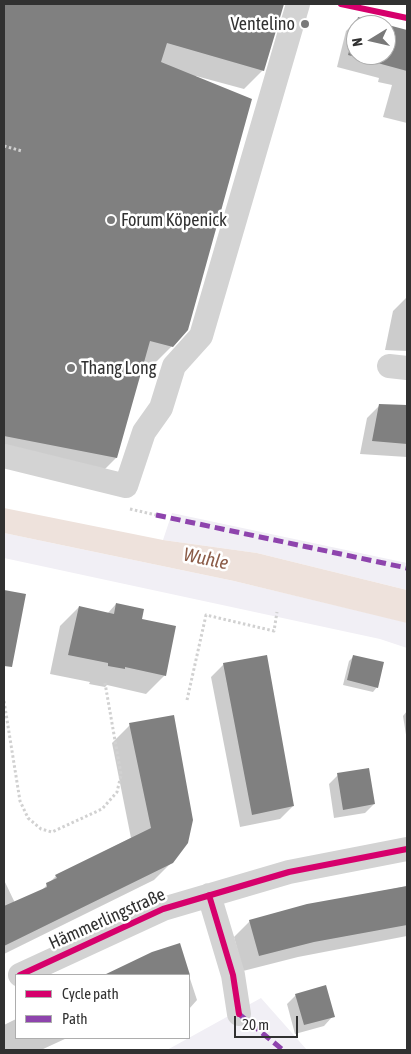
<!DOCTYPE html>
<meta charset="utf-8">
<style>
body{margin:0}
#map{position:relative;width:411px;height:1054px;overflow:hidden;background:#fff;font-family:"Asap Condensed",sans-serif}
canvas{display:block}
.frame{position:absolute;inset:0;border:5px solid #313131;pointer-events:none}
.legend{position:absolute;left:15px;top:974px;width:175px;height:65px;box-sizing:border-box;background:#fff;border:1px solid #adadad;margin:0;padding:6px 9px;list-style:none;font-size:15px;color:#313131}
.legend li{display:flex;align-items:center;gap:10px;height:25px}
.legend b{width:25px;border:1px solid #adadad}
.north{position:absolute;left:346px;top:15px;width:50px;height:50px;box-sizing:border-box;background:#fff;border:1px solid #adadad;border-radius:50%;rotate:261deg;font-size:14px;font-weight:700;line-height:20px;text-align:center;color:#313131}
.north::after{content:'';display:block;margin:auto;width:18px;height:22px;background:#797979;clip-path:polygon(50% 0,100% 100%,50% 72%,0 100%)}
.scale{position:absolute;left:234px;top:1016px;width:64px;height:22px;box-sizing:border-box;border:2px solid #313131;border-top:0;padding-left:6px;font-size:15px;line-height:18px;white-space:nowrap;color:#313131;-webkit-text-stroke:4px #fff;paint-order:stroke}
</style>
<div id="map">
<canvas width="411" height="1054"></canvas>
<div class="frame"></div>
<ul class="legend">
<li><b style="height:6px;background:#d6006c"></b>Cycle path</li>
<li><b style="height:6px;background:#8e44ad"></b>Path</li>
</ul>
<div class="north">N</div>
<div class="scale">20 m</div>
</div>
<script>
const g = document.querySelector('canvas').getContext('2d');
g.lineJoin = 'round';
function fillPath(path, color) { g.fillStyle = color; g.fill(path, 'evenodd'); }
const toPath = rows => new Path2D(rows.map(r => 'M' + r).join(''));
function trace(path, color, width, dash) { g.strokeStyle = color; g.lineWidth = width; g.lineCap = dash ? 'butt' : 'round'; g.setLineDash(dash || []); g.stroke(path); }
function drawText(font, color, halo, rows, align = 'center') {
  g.font = font + ' "Asap Condensed",sans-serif'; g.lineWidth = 5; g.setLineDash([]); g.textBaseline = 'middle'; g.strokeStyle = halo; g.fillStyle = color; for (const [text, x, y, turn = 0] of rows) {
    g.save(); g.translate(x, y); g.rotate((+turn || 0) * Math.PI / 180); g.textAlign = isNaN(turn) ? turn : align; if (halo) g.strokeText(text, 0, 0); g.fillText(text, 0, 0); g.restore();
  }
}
const green = toPath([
 [172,513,407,563,407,590,257,553,163,540],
 [4,533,234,581,405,622,407,623,407,648,380,639,4,558],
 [261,998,307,1050,167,1050]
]);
const water = toPath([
 [4,508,163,540,257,553,407,590,407,623,234,581,4,533]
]);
const shadow = toPath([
 [4,4,283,4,263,70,244,89,196,76,172,346,153,365,143,363,116,458,97,477,4,458],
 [358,19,384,25,356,25,356,55,386,55,386,26,407,31,407,123,383,117,392,85,378,82,379,78,337,67,346,31],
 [406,298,407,351,385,350,393,311],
 [380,405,407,407,407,457,360,454,367,418],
 [4,591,25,595,15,643,4,654],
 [116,604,140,620,165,675,146,694,107,685,105,687,89,684,90,682,50,674,60,626,79,607,107,614],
 [354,656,377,687,373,692,343,685,349,661],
 [224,664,293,806,280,819,240,827,211,677],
 [407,711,407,741,403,716],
 [130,725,172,862,154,880,4,954,4,880,15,903,40,892,56,876,131,838,112,743],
 [338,775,374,804,365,813,334,818,329,784],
 [407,886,407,936,298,957,243,971,234,937,250,921,307,906],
 [179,945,197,1000,189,1009,189,975,107,975,152,953],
 [296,995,333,1016,324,1026,295,1034,287,1004],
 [16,1019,16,1038,67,1038,41,1050,4,1050,4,1025]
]);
const building = toPath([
 [4,4,284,4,264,71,167,43,161,62,252,99,188,330,173,347,150,341,117,458,4,436],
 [358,17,407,30,407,71,348,55],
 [356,25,386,25,386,55,356,55],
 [379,404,407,405,407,444,372,441],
 [4,590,26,594,12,667,4,666],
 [116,603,144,609,142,619,176,626,166,676,125,667,125,669,108,666,108,663,68,655,79,606,114,614],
 [267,655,294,806,252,815,223,663],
 [353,655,384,662,378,688,347,680],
 [174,715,193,820,188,843,173,863,4,946,4,906,47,887,46,883,57,878,55,875,151,828,129,723],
 [369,768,375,804,343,810,337,773],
 [407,886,407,925,314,942,259,956,249,920,307,904],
 [180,943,190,975,104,975,152,952],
 [326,985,335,1017,304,1025,295,994]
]);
const path = toPath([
 [4,146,22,151],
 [130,509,156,515],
 [187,700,206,615,274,631,277,612],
 [4,701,20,801,28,818,41,829,52,832,102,809,117,792,121,775,105,683]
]);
const minor = toPath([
 [389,366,407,368],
 [4,456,126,486,144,432,161,408,174,366,201,336,298,4],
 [209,895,233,975,239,1014],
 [20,975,163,909,289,872,407,849]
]);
const quiet = toPath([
 [156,515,407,568],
 [239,1014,283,1050]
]);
const cycleway = toPath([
 [341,4,407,18],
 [209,895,233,975,239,1014],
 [20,975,163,909,289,872,407,849]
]);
const markers = [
 [305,24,5,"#797979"],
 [111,220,5,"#797979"],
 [71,368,5,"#797979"]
];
const poiNames = [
 ["Ventelino",295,24,"right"],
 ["Forum Köpenick",121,220],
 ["Thang Long",81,368]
];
const streetNames = [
 ["Hämmerlingstraße",107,919,-24]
];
const waterNames = [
 ["Wuhle",206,559,12]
];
fillPath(green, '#f1eff5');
fillPath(water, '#eee2dc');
fillPath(shadow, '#0003');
fillPath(building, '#808080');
trace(path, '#d1d1d1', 3, [2.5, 2.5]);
trace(minor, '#d3d3d3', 24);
trace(quiet, '#8e44ad', 5, [10, 5]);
trace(cycleway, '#d6006c', 6);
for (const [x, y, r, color] of markers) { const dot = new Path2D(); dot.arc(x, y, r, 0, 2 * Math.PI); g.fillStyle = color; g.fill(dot); trace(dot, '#fff', 2); }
drawText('18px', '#313131', '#fff', poiNames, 'left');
drawText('18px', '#313131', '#fff', streetNames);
drawText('italic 19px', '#8b5c48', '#fff', waterNames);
</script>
